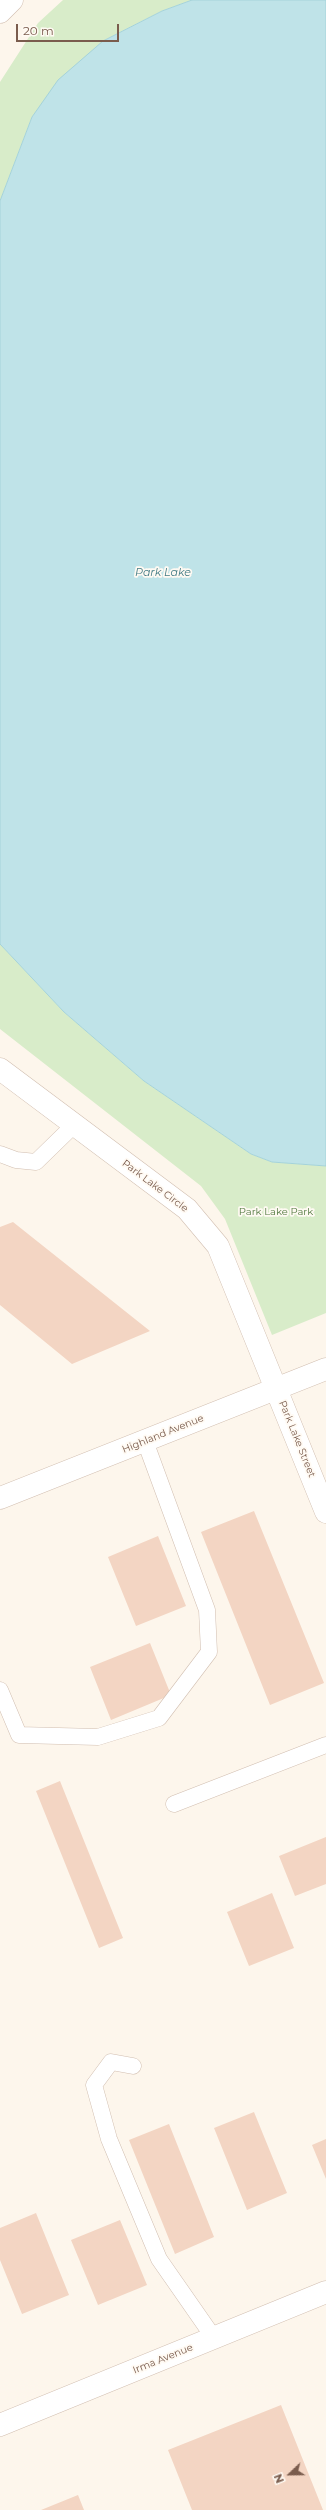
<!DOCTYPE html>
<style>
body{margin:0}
#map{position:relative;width:326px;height:2510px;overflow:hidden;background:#fdf6ec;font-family:Montserrat,sans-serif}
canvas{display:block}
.north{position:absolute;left:270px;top:2454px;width:40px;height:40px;-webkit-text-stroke:3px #fffaf3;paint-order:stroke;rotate:248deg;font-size:11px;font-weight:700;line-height:16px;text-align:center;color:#7a5c4d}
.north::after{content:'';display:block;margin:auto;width:14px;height:18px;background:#7a5c4d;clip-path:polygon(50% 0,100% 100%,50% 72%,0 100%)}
.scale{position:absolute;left:16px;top:24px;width:103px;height:18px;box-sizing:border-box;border:2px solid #7a5c4d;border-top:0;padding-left:5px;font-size:12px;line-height:14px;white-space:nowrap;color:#7a5c4d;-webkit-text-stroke:3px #fffaf3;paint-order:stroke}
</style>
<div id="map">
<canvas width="326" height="2510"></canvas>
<div class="north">N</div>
<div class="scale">20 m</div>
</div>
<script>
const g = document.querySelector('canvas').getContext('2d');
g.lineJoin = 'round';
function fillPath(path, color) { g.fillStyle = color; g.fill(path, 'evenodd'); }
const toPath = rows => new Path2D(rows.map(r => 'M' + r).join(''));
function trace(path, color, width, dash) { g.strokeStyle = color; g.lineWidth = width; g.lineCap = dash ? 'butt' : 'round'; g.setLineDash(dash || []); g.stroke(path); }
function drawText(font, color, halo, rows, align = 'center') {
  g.font = font + ' Montserrat,sans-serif'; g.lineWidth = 3.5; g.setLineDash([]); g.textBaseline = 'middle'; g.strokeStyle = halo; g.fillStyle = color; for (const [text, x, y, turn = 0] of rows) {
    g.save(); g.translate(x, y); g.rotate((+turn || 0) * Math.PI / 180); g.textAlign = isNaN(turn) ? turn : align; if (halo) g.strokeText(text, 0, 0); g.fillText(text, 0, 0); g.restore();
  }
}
const green = toPath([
 [63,0,192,0,162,11,103,41,32,117,0,201,0,82,38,23],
 [0,944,64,1012,144,1081,251,1154,272,1162,326,1166,326,1313,272,1335,225,1219,201,1186,0,1029]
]);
const water = toPath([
 [192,0,326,0,326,1166,272,1162,251,1154,144,1081,64,1012,0,944,0,201,32,117,58,80,103,41,162,11,192,0]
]);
const building = toPath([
 [13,1222,150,1331,72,1364,0,1305,0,1227],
 [254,1511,324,1683,270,1705,201,1532],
 [158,1536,186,1606,136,1626,108,1557],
 [150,1643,171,1695,111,1720,90,1667],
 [60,1781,123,1938,99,1948,36,1791],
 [326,1837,326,1884,295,1896,279,1856],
 [272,1893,294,1948,249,1966,227,1912],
 [254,2112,287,2193,247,2210,214,2128],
 [169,2124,214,2237,175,2254,129,2140],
 [326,2139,326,2179,312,2145],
 [36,2213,69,2295,22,2314,0,2260,0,2228],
 [120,2220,147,2285,98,2305,71,2240],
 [281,2405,323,2510,192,2510,168,2450],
 [78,2495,84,2510,41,2510]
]);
const service = toPath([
 [0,1154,16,1160,36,1162,74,1125],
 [0,1690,19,1735,98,1737,159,1718,209,1652,207,1610,145,1441],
 [174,1804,326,1745],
 [133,2066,111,2062,94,2085,109,2139,159,2259,214,2338]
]);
const minor = toPath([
 [0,12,12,0],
 [0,1069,187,1209,218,1246,326,1512],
 [0,2425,326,2292]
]);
const tertiary = toPath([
 [0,1498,326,1369]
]);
const streetNames = [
 ["Park Lake Circle",155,1186,37],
 ["Highland Avenue",163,1434,-22],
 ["Park Lake Street",297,1439,68],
 ["Irma Avenue",163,2359,-22]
];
const parkNames = [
 ["Park Lake Park",276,1212]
];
const waterNames = [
 ["Park Lake",163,573]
];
fillPath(green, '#d8ecc9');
fillPath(water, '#bfe3e8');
trace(water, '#a5d3da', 1);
fillPath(building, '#f3d5c3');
trace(service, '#d1beb0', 17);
trace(minor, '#d1beb0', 23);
trace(tertiary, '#d1beb0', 23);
trace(service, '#fff', 16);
trace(minor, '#fff', 22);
trace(tertiary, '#fff', 22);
drawText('10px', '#7a5c4d', '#fffaf3', streetNames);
drawText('10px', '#537a41', '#fffaf3', parkNames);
drawText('italic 11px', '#437c86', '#fffaf3', waterNames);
</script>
